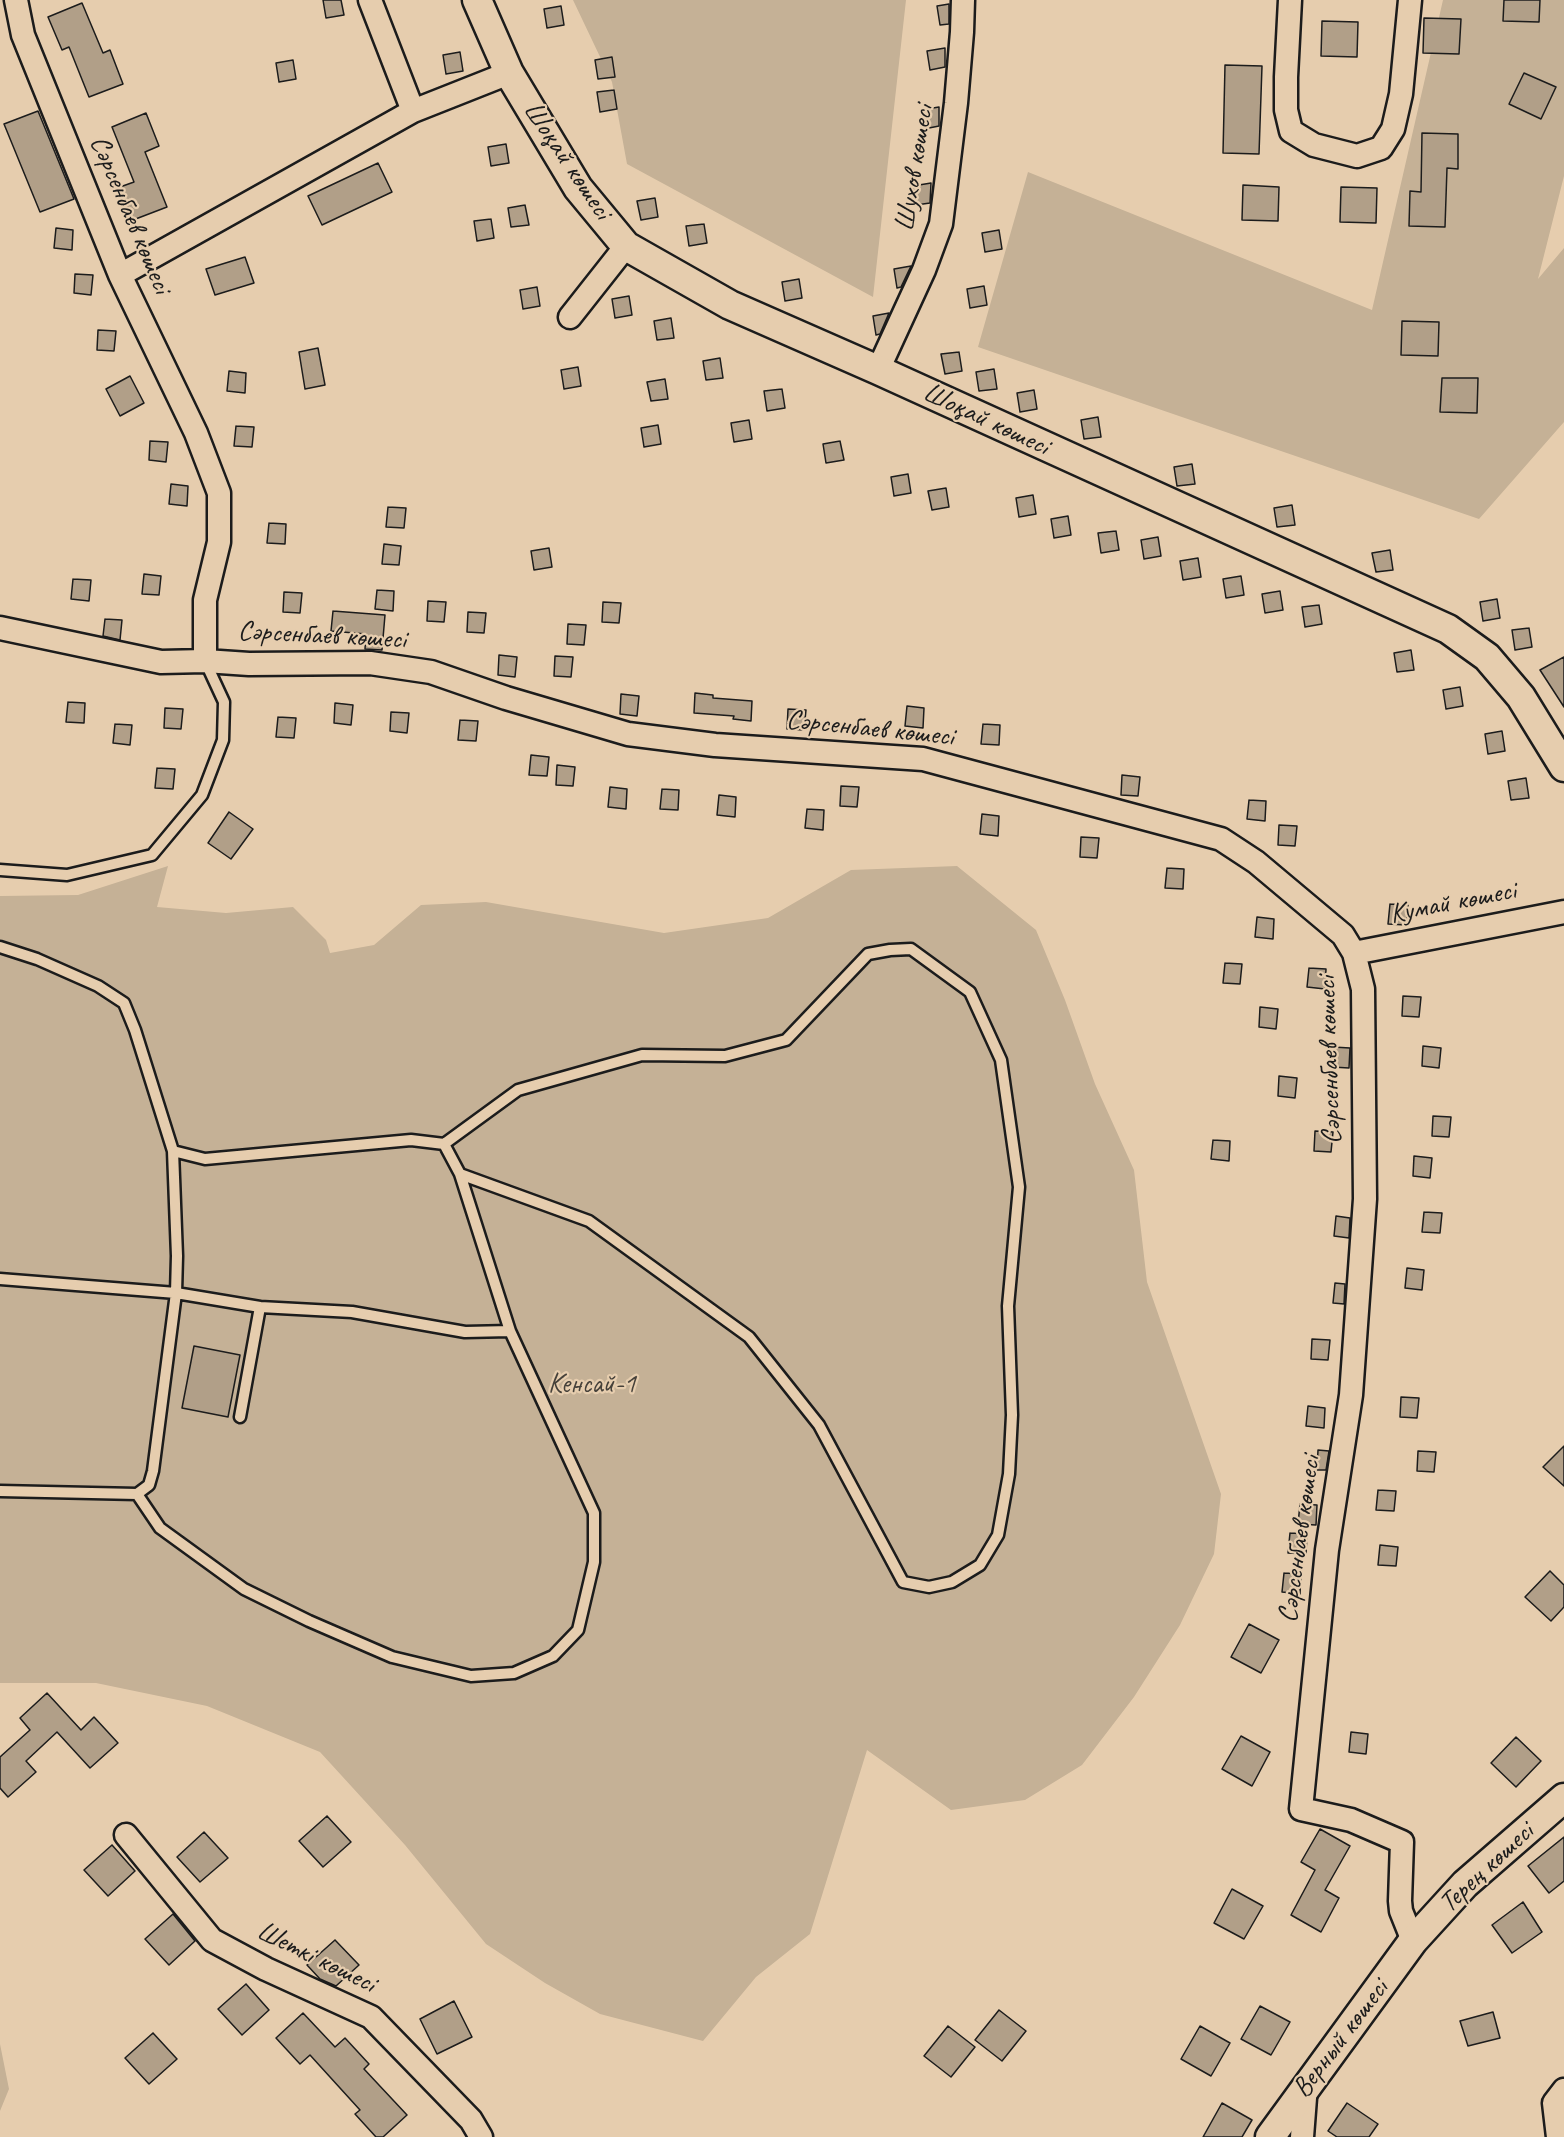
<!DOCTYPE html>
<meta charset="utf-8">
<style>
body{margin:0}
canvas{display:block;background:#e6cdae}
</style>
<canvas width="1564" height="2137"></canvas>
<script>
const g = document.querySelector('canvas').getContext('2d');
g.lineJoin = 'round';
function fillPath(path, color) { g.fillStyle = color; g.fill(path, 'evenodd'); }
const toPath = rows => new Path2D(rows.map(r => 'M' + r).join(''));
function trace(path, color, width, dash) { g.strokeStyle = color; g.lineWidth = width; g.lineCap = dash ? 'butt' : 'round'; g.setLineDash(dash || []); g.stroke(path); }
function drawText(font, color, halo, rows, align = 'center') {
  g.font = font + ' Caveat,sans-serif'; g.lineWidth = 4.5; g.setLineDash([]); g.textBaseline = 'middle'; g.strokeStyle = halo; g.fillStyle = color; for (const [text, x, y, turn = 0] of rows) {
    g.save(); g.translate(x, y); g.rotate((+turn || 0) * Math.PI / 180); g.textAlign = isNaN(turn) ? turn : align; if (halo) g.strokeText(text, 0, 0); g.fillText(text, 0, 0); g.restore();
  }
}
const green = toPath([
 [573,0,906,0,873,297,627,164,612,82],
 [1443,0,1564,0,1564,176,1538,279,1564,248,1564,422,1479,519,978,347,1028,172,1372,310],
 [168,866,157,907,226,913,293,907,326,940,330,953,374,945,421,905,486,902,664,933,768,918,851,870,957,866,1036,930,1065,1000,1095,1084,1134,1170,1147,1282,1221,1494,1214,1554,1180,1625,1134,1697,1082,1765,1025,1800,951,1810,867,1750,810,1934,756,1977,703,2041,600,2014,545,1983,486,1944,405,1845,320,1752,207,1706,96,1683,0,1683,0,896,78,895],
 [0,2044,9,2089,0,2111]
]);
const building = toPath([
 [323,0,341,0,344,15,326,18,323,0],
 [1504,0,1540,0,1539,22,1503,21,1504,0],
 [82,3,103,53,110,50,123,84,89,97,69,47,62,50,48,17,82,3],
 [949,4,949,24,940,25,937,6,949,4],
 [561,6,564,25,547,28,544,9,561,6],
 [1424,18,1461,19,1459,54,1423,53,1424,18],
 [1322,21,1358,22,1357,57,1321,56,1322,21],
 [945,48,945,67,930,70,927,51,945,48],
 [460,52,463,71,446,74,443,55,460,52],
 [612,57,615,77,598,79,595,60,612,57],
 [293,60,296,79,279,82,276,63,293,60],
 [1225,65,1262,66,1259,154,1223,153,1225,65],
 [1524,73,1556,87,1541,119,1509,104,1524,73],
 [614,90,617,109,600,112,597,92,614,90],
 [939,107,939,126,924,129,921,110,939,107],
 [38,111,74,199,40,212,4,124,38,111],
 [146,113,159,146,145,152,167,207,133,220,120,187,134,182,112,127,146,113],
 [1422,133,1458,134,1458,169,1447,168,1445,227,1409,226,1410,191,1421,192,1422,133],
 [506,144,509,163,491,166,488,147,506,144],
 [378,163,392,192,322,225,308,196,378,163],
 [931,183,930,203,916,205,913,186,931,183],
 [1243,185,1279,187,1278,221,1242,220,1243,185],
 [1341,187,1377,188,1376,223,1340,222,1341,187],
 [655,198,658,217,641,220,637,201,655,198],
 [525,205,529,225,511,227,508,208,525,205],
 [491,219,494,238,477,241,474,221,491,219],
 [704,224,707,243,689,246,686,226,704,224],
 [56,228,73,230,72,250,54,248,56,228],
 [999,230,1002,249,985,252,982,233,999,230],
 [245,257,254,283,215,295,206,269,245,257],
 [911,266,901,287,897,288,894,269,911,266],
 [75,274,93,275,91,295,74,293,75,274],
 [799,279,802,298,785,301,782,282,799,279],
 [984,286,987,305,970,308,967,289,984,286],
 [537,287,540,306,523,309,520,290,537,287],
 [629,296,632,315,615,318,612,299,629,296],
 [889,313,880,334,876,335,873,316,889,313],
 [671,318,674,338,657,340,654,321,671,318],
 [1402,321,1439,322,1438,356,1401,355,1402,321],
 [98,330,116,331,114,351,97,350,98,330],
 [318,348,325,385,305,389,299,352,318,348],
 [959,352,962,371,945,374,941,354,959,352],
 [720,358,723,378,706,380,703,361,720,358],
 [578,367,581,386,564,389,561,370,578,367],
 [994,369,997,389,979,391,976,372,994,369],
 [229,371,246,373,245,393,227,391,229,371],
 [130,376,144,403,120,416,106,389,130,376],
 [1442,378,1478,378,1477,413,1440,412,1442,378],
 [665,379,668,399,651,401,647,382,665,379],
 [782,389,785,408,767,411,764,391,782,389],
 [1034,390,1037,409,1020,412,1017,393,1034,390],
 [1098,417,1101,437,1084,439,1081,420,1098,417],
 [749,420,752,439,734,442,731,423,749,420],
 [658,425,661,444,644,447,641,428,658,425],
 [236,426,254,427,252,447,234,446,236,426],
 [150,441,168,442,166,462,149,460,150,441],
 [840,441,844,460,826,463,823,444,840,441],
 [1192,464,1195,484,1177,486,1174,467,1192,464],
 [908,474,911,493,894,496,891,477,908,474],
 [171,484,188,486,187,506,169,504,171,484],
 [946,488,949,507,932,510,928,491,946,488],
 [1033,495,1036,514,1019,517,1016,498,1033,495],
 [1292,505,1295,525,1277,527,1274,508,1292,505],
 [388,507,406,508,404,528,386,527,388,507],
 [1068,516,1071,535,1054,538,1051,519,1068,516],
 [269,523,286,524,285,544,267,543,269,523],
 [1116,531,1119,550,1101,553,1098,533,1116,531],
 [1158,537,1161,556,1144,559,1141,540,1158,537],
 [384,544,401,546,399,565,382,564,384,544],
 [549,548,552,567,534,570,531,551,549,548],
 [1390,550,1393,570,1376,572,1372,553,1390,550],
 [1198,558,1201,577,1183,580,1180,561,1198,558],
 [144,574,161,576,159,595,142,594,144,574],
 [1241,576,1244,595,1226,598,1223,579,1241,576],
 [73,579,91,580,89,601,71,599,73,579],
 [377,590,394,591,393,611,375,609,377,590],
 [1280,591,1283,610,1265,613,1262,594,1280,591],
 [284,592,302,593,300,613,283,612,284,592],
 [1497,599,1500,618,1483,621,1480,602,1497,599],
 [428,601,446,602,444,622,427,621,428,601],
 [603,602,621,603,619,623,602,622,603,602],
 [1319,605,1322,624,1305,627,1302,607,1319,605],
 [333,611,385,615,382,650,365,649,366,634,331,631,333,611],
 [468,612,486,613,484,633,467,632,468,612],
 [105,619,122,620,120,640,103,636,105,619],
 [568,624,586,625,584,645,567,644,568,624],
 [1529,628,1532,647,1515,650,1512,630,1529,628],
 [1411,650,1414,670,1397,672,1394,653,1411,650],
 [499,655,517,657,515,677,498,675,499,655],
 [555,656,573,657,571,677,554,676,555,656],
 [1564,657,1564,707,1540,670,1564,657],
 [1460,687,1463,706,1446,709,1443,690,1460,687],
 [695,693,713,695,713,698,752,701,751,721,733,719,734,716,694,713,695,693],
 [621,694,639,696,637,716,620,714,621,694],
 [68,702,85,703,84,723,66,722,68,702],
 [335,703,353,705,351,725,334,723,335,703],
 [907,706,924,708,923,728,905,726,907,706],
 [165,708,183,709,181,729,164,728,165,708],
 [788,709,806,710,804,730,787,729,788,709],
 [391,712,409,713,407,733,390,731,391,712],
 [278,717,296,718,294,738,276,737,278,717],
 [460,720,478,721,476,741,458,740,460,720],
 [115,724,132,725,130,745,113,743,115,724],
 [983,724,1000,725,999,745,981,744,983,724],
 [1502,731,1505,751,1488,754,1485,734,1502,731],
 [531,755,549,757,547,776,529,775,531,755],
 [557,765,575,767,573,786,556,785,557,765],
 [157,768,175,769,173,789,155,788,157,768],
 [1122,775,1140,777,1138,796,1121,795,1122,775],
 [1526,778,1529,798,1511,800,1508,781,1526,778],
 [841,786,859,787,857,807,840,806,841,786],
 [610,787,627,789,626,809,608,807,610,787],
 [662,789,679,790,678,810,660,809,662,789],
 [719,795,736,797,735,817,717,815,719,795],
 [1249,800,1266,801,1265,821,1247,819,1249,800],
 [807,809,824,810,823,830,805,828,807,809],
 [229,812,253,829,231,859,208,843,229,812],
 [982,814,999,816,998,836,980,834,982,814],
 [1279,825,1297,826,1295,846,1278,845,1279,825],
 [1081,837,1099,838,1097,858,1080,857,1081,837],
 [1167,868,1184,869,1183,889,1165,888,1167,868],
 [1390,904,1408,905,1406,925,1388,924,1390,904],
 [1257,917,1274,919,1273,939,1255,937,1257,917],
 [1225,963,1242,964,1240,984,1223,983,1225,963],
 [1309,968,1326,969,1325,989,1307,987,1309,968],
 [1403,996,1421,997,1419,1017,1402,1016,1403,996],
 [1260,1007,1278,1009,1276,1029,1259,1027,1260,1007],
 [1423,1046,1441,1048,1439,1068,1422,1066,1423,1046],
 [1333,1047,1350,1048,1349,1068,1332,1067,1333,1047],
 [1279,1076,1297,1078,1295,1098,1278,1096,1279,1076],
 [1433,1116,1451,1117,1449,1137,1432,1136,1433,1116],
 [1315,1131,1333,1132,1331,1152,1314,1151,1315,1131],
 [1213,1140,1230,1141,1229,1161,1211,1159,1213,1140],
 [1414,1156,1432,1158,1430,1178,1413,1176,1414,1156],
 [1424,1212,1442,1213,1440,1233,1422,1232,1424,1212],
 [1336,1216,1350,1218,1349,1238,1334,1236,1336,1216],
 [1407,1268,1424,1270,1422,1290,1405,1288,1407,1268],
 [1335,1283,1345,1284,1344,1304,1333,1303,1335,1283],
 [1312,1339,1330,1340,1328,1360,1311,1359,1312,1339],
 [194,1346,240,1355,228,1417,182,1408,194,1346],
 [1401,1397,1419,1398,1417,1418,1400,1417,1401,1397],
 [1308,1406,1325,1408,1324,1428,1306,1426,1308,1406],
 [1564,1446,1564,1486,1543,1467,1564,1446],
 [1318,1450,1329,1451,1326,1470,1317,1470,1318,1450],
 [1418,1451,1436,1452,1434,1472,1417,1471,1418,1451],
 [1378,1490,1396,1491,1394,1511,1376,1510,1378,1490],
 [1300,1504,1317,1505,1316,1525,1298,1524,1300,1504],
 [1290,1533,1307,1534,1306,1554,1288,1553,1290,1533],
 [1380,1545,1398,1547,1396,1566,1378,1565,1380,1545],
 [1550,1571,1564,1585,1564,1607,1551,1621,1525,1597,1550,1571],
 [1284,1573,1301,1574,1300,1594,1282,1592,1284,1573],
 [1249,1624,1279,1640,1261,1673,1231,1657,1249,1624],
 [47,1693,81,1730,94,1717,118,1743,90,1768,57,1732,26,1761,36,1772,8,1797,0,1788,0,1757,30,1730,20,1718,47,1693],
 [1351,1732,1368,1734,1366,1754,1349,1752,1351,1732],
 [1241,1736,1270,1752,1252,1786,1222,1769,1241,1736],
 [1516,1737,1541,1761,1516,1787,1491,1763,1516,1737],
 [327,1816,351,1842,323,1867,299,1841,327,1816],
 [1320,1829,1350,1846,1325,1890,1339,1898,1321,1932,1291,1915,1315,1870,1301,1862,1320,1829],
 [204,1832,228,1858,200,1882,177,1857,204,1832],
 [1564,1837,1564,1881,1549,1893,1528,1866,1564,1837],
 [112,1845,135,1871,108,1896,84,1870,112,1845],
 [1232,1889,1263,1906,1244,1939,1214,1923,1232,1889],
 [1523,1902,1542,1932,1512,1953,1492,1925,1523,1902],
 [173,1914,195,1941,169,1965,145,1939,173,1914],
 [335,1940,359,1965,336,1986,320,1979,307,1965,335,1940],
 [246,1984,269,2010,242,2035,218,2009,246,1984],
 [454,2001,472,2037,437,2054,420,2019,454,2001],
 [1260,2006,1290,2022,1271,2055,1241,2039,1260,2006],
 [999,2010,1026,2031,1002,2061,975,2040,999,2010],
 [1493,2012,1500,2038,1468,2046,1460,2021,1493,2012],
 [303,2013,335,2047,345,2038,369,2064,364,2069,407,2115,383,2137,376,2137,355,2114,360,2110,310,2055,300,2064,276,2038,303,2013],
 [948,2026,975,2047,951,2077,924,2056,948,2026],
 [1200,2026,1230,2043,1211,2076,1181,2059,1200,2026],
 [153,2033,177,2059,149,2084,125,2058,153,2033],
 [1222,2103,1252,2120,1242,2137,1203,2137,1222,2103],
 [1347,2103,1378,2124,1369,2137,1337,2137,1328,2131,1347,2103]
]);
const service = toPath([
 [0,870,67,875,152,855,202,795,223,740,224,702,205,661],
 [0,947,37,959,98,986,124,1003,135,1030,173,1151,205,1159,411,1140,444,1144,460,1174,510,1331,594,1513,594,1562,578,1630,553,1656,514,1673,471,1676,392,1657,309,1621,244,1589,160,1528,137,1494],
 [444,1144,518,1090,642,1055,725,1056,786,1040,868,954,890,950,911,949,970,992,1001,1060,1019,1187,1008,1306,1012,1415,1009,1474,998,1535,980,1565,952,1582,929,1587,903,1582,819,1425,749,1337,589,1221,460,1174],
 [173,1151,177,1256,176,1293,260,1307,240,1417],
 [0,1279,176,1293,153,1471,149,1485,137,1494,0,1491],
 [260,1307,352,1312,465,1332,510,1331]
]);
const minor = toPath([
 [16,0,23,35,120,275,196,433,219,493,219,542,205,600,205,661],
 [370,0,413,111],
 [1290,0,1286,77,1286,110,1291,131,1314,145,1357,156,1381,148,1393,129,1401,94,1410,0],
 [120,275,413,111,509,73],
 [570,317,626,246],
 [878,370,924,270,941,224,956,103,962,32,963,0],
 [0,628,161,662,205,661,249,664,370,663,431,672,506,698,628,734,715,745,923,759,1221,839,1256,862,1343,935,1354,953,1363,989,1365,1199,1351,1395,1327,1550,1301,1809,1351,1820,1402,1842,1400,1901,1401,1911,1413,1941],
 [1354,953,1564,912],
 [126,1835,212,1940,266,1969,371,2017,471,2120,481,2137],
 [1302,2137,1306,2085],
 [1558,2137,1554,2103,1564,2090]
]);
const tertiary = toPath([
 [477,0,509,73,578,188,626,246,730,305,878,370,1448,629,1487,657,1521,697,1564,767],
 [1270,2137,1413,1941,1465,1884,1564,1798]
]);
const streetNames = [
 ["Шоқай көшесі",567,161,56],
 ["Шухов көшесі",915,168,-81],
 ["Сәрсенбаев көшесі",130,215,67],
 ["Шоқай көшесі",986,420,25],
 ["Сәрсенбаев көшесі",322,636,3],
 ["Сәрсенбаев көшесі",870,729,6],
 ["Кумай көшесі",1453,903,-11],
 ["Сәрсенбаев көшесі",1330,1060,-92],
 ["Сәрсенбаев көшесі",1300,1539,-82],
 ["Терең көшесі",1487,1868,-43],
 ["Шеткі көшесі",316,1958,26],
 ["Верный көшесі",1341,2039,-53]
];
const parkNames = [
 ["Кенсай-1",592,1385]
];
fillPath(green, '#c5b196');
fillPath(building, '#b19f88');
trace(building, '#1c1c1c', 1.5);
trace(service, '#1c1c1c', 15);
trace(minor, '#1c1c1c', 27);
trace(tertiary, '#1c1c1c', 33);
trace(service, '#e6cdae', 10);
trace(minor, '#e6cdae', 22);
trace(tertiary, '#e6cdae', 28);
drawText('28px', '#1c1c1c', '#e6cdae', streetNames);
drawText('28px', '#46413a', '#e6cdae', parkNames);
</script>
